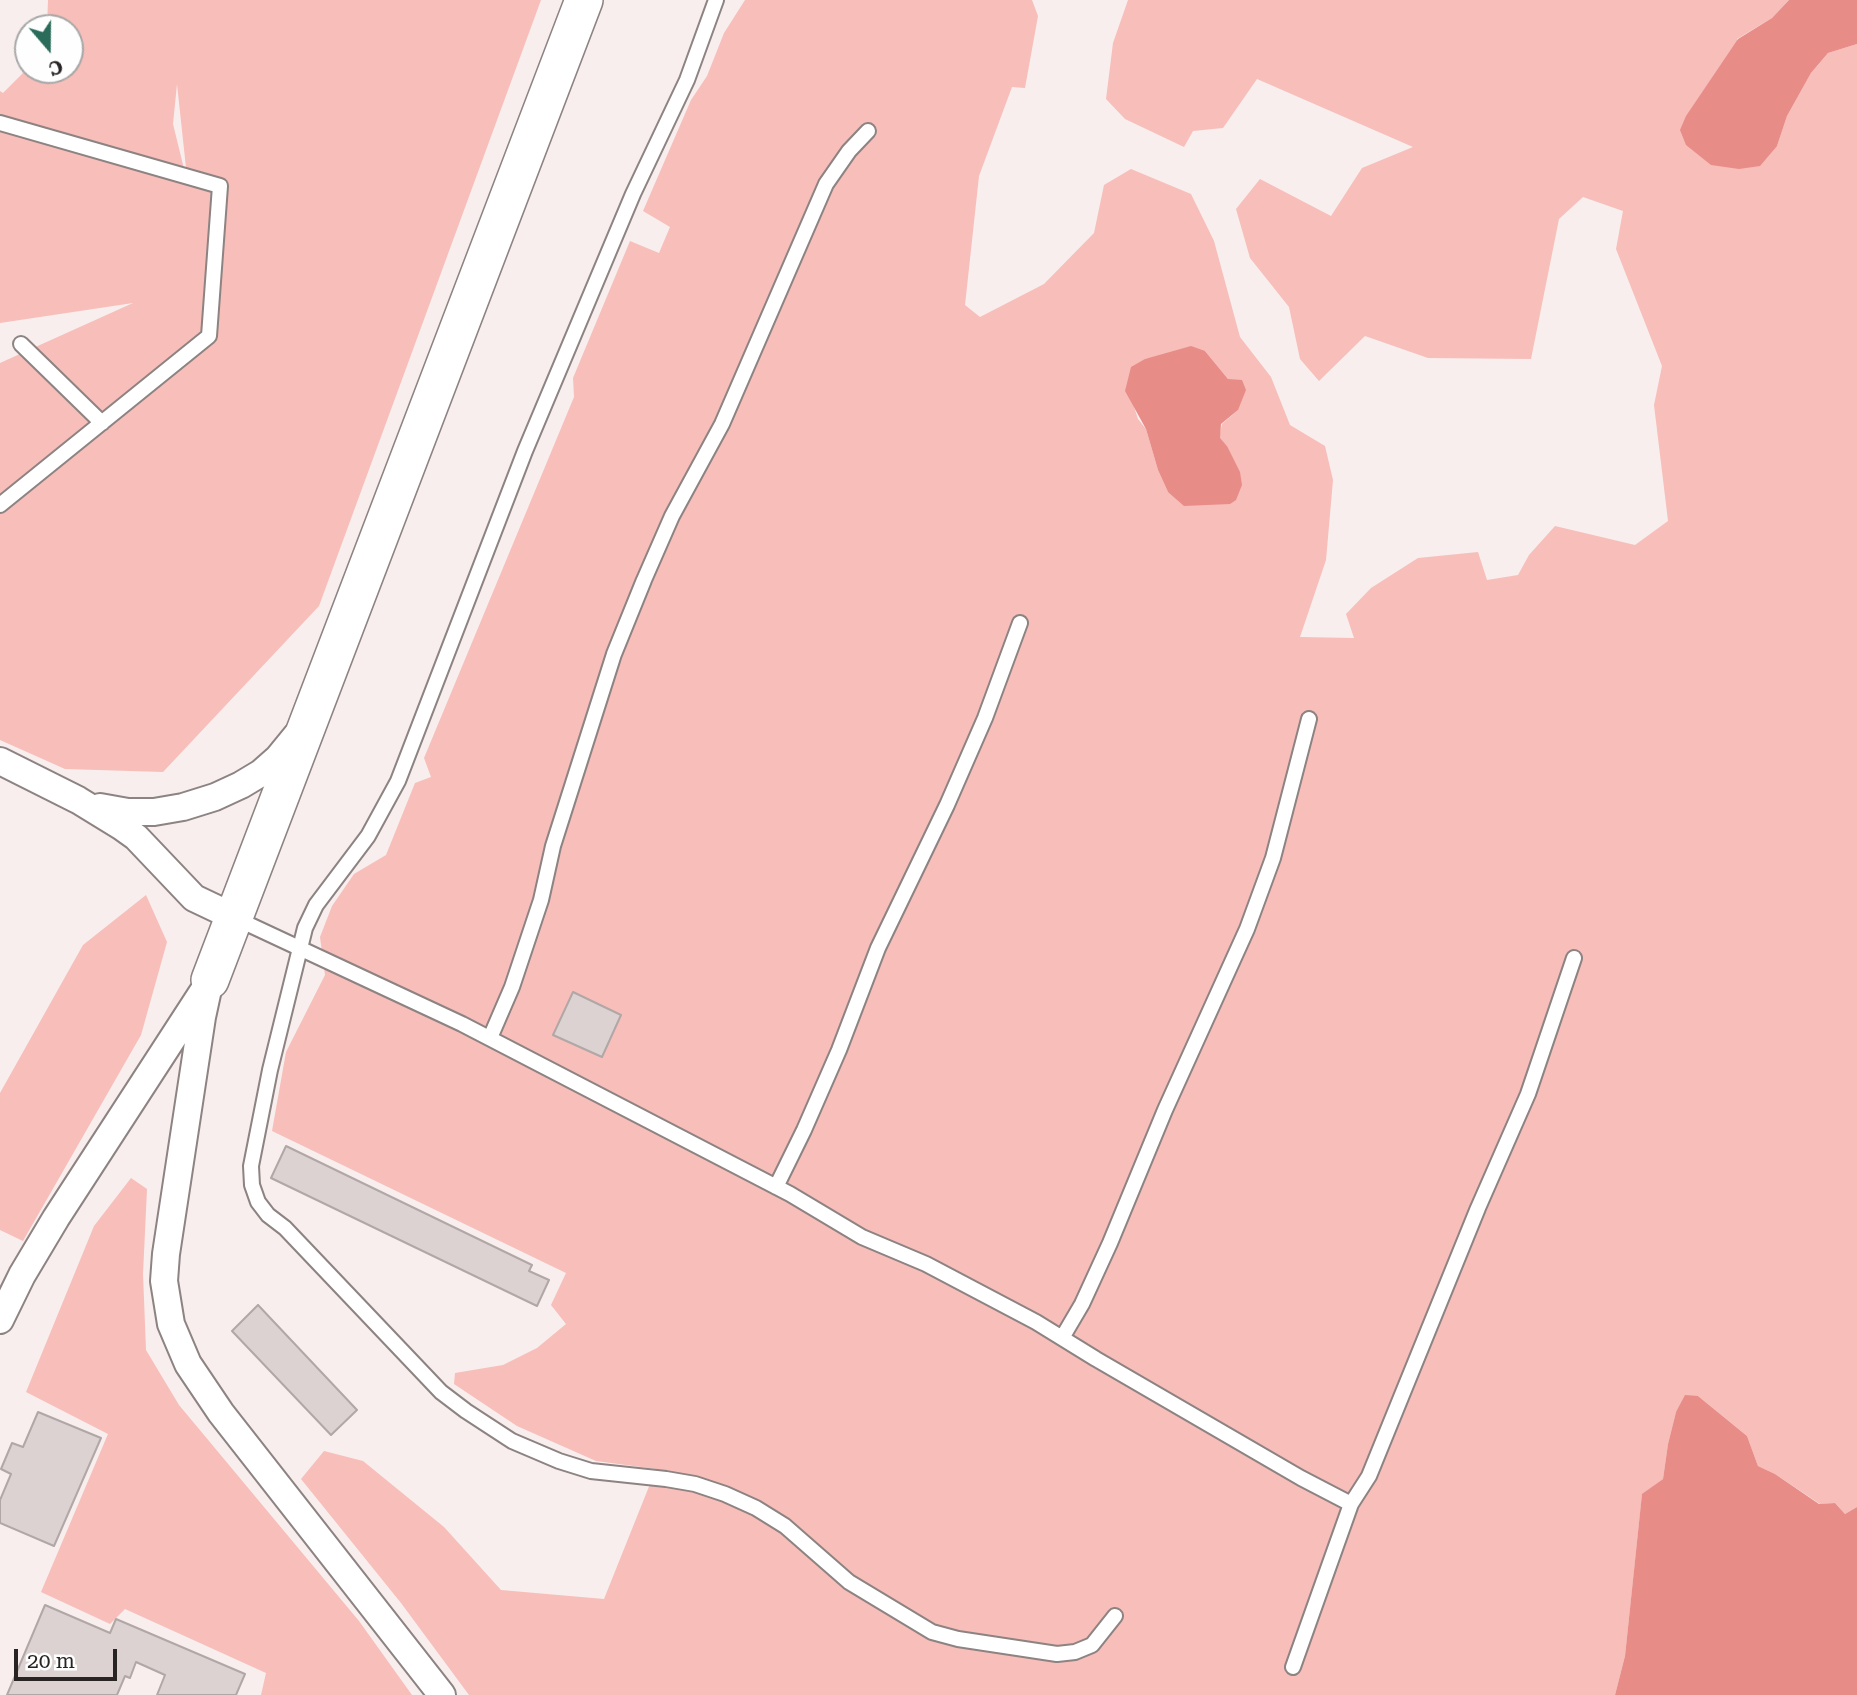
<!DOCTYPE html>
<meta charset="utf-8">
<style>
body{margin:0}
#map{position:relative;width:1857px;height:1695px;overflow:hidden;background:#f8eeed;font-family:"Roboto Serif",serif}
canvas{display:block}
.north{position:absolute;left:14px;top:14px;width:70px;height:70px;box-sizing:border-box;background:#fefefe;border:2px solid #a8a7a7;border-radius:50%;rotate:160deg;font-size:19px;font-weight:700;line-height:28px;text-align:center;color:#282424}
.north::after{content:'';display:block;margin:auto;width:24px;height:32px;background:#2a6b59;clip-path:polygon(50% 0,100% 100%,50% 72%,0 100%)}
.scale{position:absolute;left:14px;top:1649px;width:103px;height:32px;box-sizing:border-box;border:4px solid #282424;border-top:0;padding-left:9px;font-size:21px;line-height:24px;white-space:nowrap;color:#282424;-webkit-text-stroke:5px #fefefe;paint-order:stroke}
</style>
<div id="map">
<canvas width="1857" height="1695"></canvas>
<div class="north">С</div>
<div class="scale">20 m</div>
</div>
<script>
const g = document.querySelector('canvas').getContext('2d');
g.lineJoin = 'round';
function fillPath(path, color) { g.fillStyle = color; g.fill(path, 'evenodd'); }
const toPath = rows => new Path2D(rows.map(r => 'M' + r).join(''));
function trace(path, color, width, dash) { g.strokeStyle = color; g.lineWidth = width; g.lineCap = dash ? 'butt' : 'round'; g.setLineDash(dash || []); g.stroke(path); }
const green = toPath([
 [48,0,541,0,319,606,163,772,65,769,0,740,0,363,133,303,0,323,0,91,3,93,28,68,28,70,70,70,70,28,47,28],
 [177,84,187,177,186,177,173,124],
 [745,0,1032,0,1038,16,1025,88,1012,87,979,176,965,305,980,317,1044,284,1094,233,1104,185,1131,169,1191,194,1214,241,1240,337,1271,377,1290,425,1325,446,1333,480,1326,560,1300,637,1354,638,1346,614,1371,588,1418,558,1478,552,1487,580,1518,575,1529,555,1555,526,1635,545,1668,521,1654,405,1662,366,1616,249,1623,211,1583,197,1559,219,1531,359,1428,358,1365,336,1319,381,1300,359,1289,307,1250,258,1236,209,1260,179,1331,216,1362,168,1413,147,1257,79,1223,128,1193,131,1184,147,1125,119,1106,99,1113,43,1128,0,1789,0,1772,18,1737,39,1777,146,1787,116,1811,73,1828,53,1857,44,1857,1507,1845,1514,1835,1503,1820,1504,1775,1474,1758,1466,1747,1436,1698,1396,1676,1412,1668,1444,1663,1479,1642,1495,1625,1656,1615,1695,469,1695,401,1603,301,1479,324,1451,363,1461,444,1527,501,1590,604,1599,656,1469,596,1461,517,1426,454,1384,455,1373,503,1365,537,1348,566,1324,551,1305,566,1273,272,1131,286,1052,325,975,320,937,332,906,354,874,386,855,415,783,431,777,424,758,574,397,573,378,630,241,659,253,670,227,643,211,691,100,707,76,724,33],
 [1205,351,1228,379,1238,410,1222,424,1219,438,1227,446,1230,504,1210,504,1168,492,1158,470,1146,429,1138,419,1131,398,1145,359],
 [146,895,167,942,141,1035,23,1241,0,1230,0,1093,83,945],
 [131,1178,147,1189,143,1274,146,1350,179,1405,359,1621,412,1695,261,1695,266,1673,125,1609,110,1624,41,1592,108,1434,26,1392,94,1226]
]);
const water = toPath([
 [1789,0,1857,0,1857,44,1828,53,1811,73,1787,116,1777,146,1760,166,1739,169,1711,165,1686,145,1680,130,1686,116,1738,39,1772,18],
 [1191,346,1205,351,1228,379,1242,380,1246,390,1238,410,1221,424,1220,438,1227,446,1240,472,1242,485,1236,500,1230,504,1184,506,1168,492,1158,470,1146,429,1125,391,1131,367,1145,359],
 [1685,1395,1698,1396,1747,1436,1758,1466,1775,1474,1819,1504,1835,1503,1845,1514,1857,1507,1857,1695,1615,1695,1625,1656,1642,1494,1663,1479,1668,1444,1676,1412]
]);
const building = toPath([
 [573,992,621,1015,602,1057,553,1035,573,992],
 [286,1146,532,1265,529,1271,549,1280,537,1306,271,1178,286,1146],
 [258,1305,357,1410,331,1435,232,1331,258,1305],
 [38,1412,101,1438,54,1546,0,1523,0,1500,11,1474,1,1469,12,1443,23,1447,38,1412],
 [45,1605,110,1633,116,1619,245,1674,236,1695,157,1695,165,1675,136,1662,130,1678,125,1676,117,1695,7,1695,45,1605]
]);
const lane = toPath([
 [716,0,687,80,633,194,525,451,398,781,368,836,316,905,305,928,270,1070,251,1166,252,1185,258,1202,268,1215,285,1228,441,1392,466,1411,512,1441,559,1461,591,1471,666,1479,695,1484,725,1494,756,1508,785,1526,849,1582,932,1632,958,1639,1057,1654,1075,1652,1092,1645,1115,1616],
 [0,123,220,186,209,336,0,505],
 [21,344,102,423],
 [235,918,462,1024,790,1194,862,1237,926,1264,1036,1322,1096,1359,1301,1478,1351,1504],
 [490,1038,512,987,541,900,553,846,614,654,644,580,672,516,722,424,826,184,849,151,868,131],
 [776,1187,804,1130,839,1050,878,948,947,805,985,718,1020,623],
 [1062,1338,1082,1304,1110,1243,1165,1110,1247,929,1273,858,1309,719],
 [1293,1667,1351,1504,1369,1476,1478,1208,1528,1094,1574,958]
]);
const street = toPath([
 [0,761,78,800,122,827,136,837,194,898,234,917],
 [100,807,128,812,154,812,183,807,215,797,241,785,261,773,278,758,296,736],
 [210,980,202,1017,166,1254,164,1281,171,1324,188,1364,221,1413,442,1695],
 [0,1320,22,1275,56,1218,202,993]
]);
const secondary = toPath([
 [210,980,584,0]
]);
fillPath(green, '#f7beba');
fillPath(water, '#e88c88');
fillPath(building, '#dcd2d2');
trace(building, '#b0a7a6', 2);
trace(lane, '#8c8382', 18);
trace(street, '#8c8382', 30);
trace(secondary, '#8c8382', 40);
trace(lane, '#fff', 14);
trace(street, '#fff', 26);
trace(secondary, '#fff', 37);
</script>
